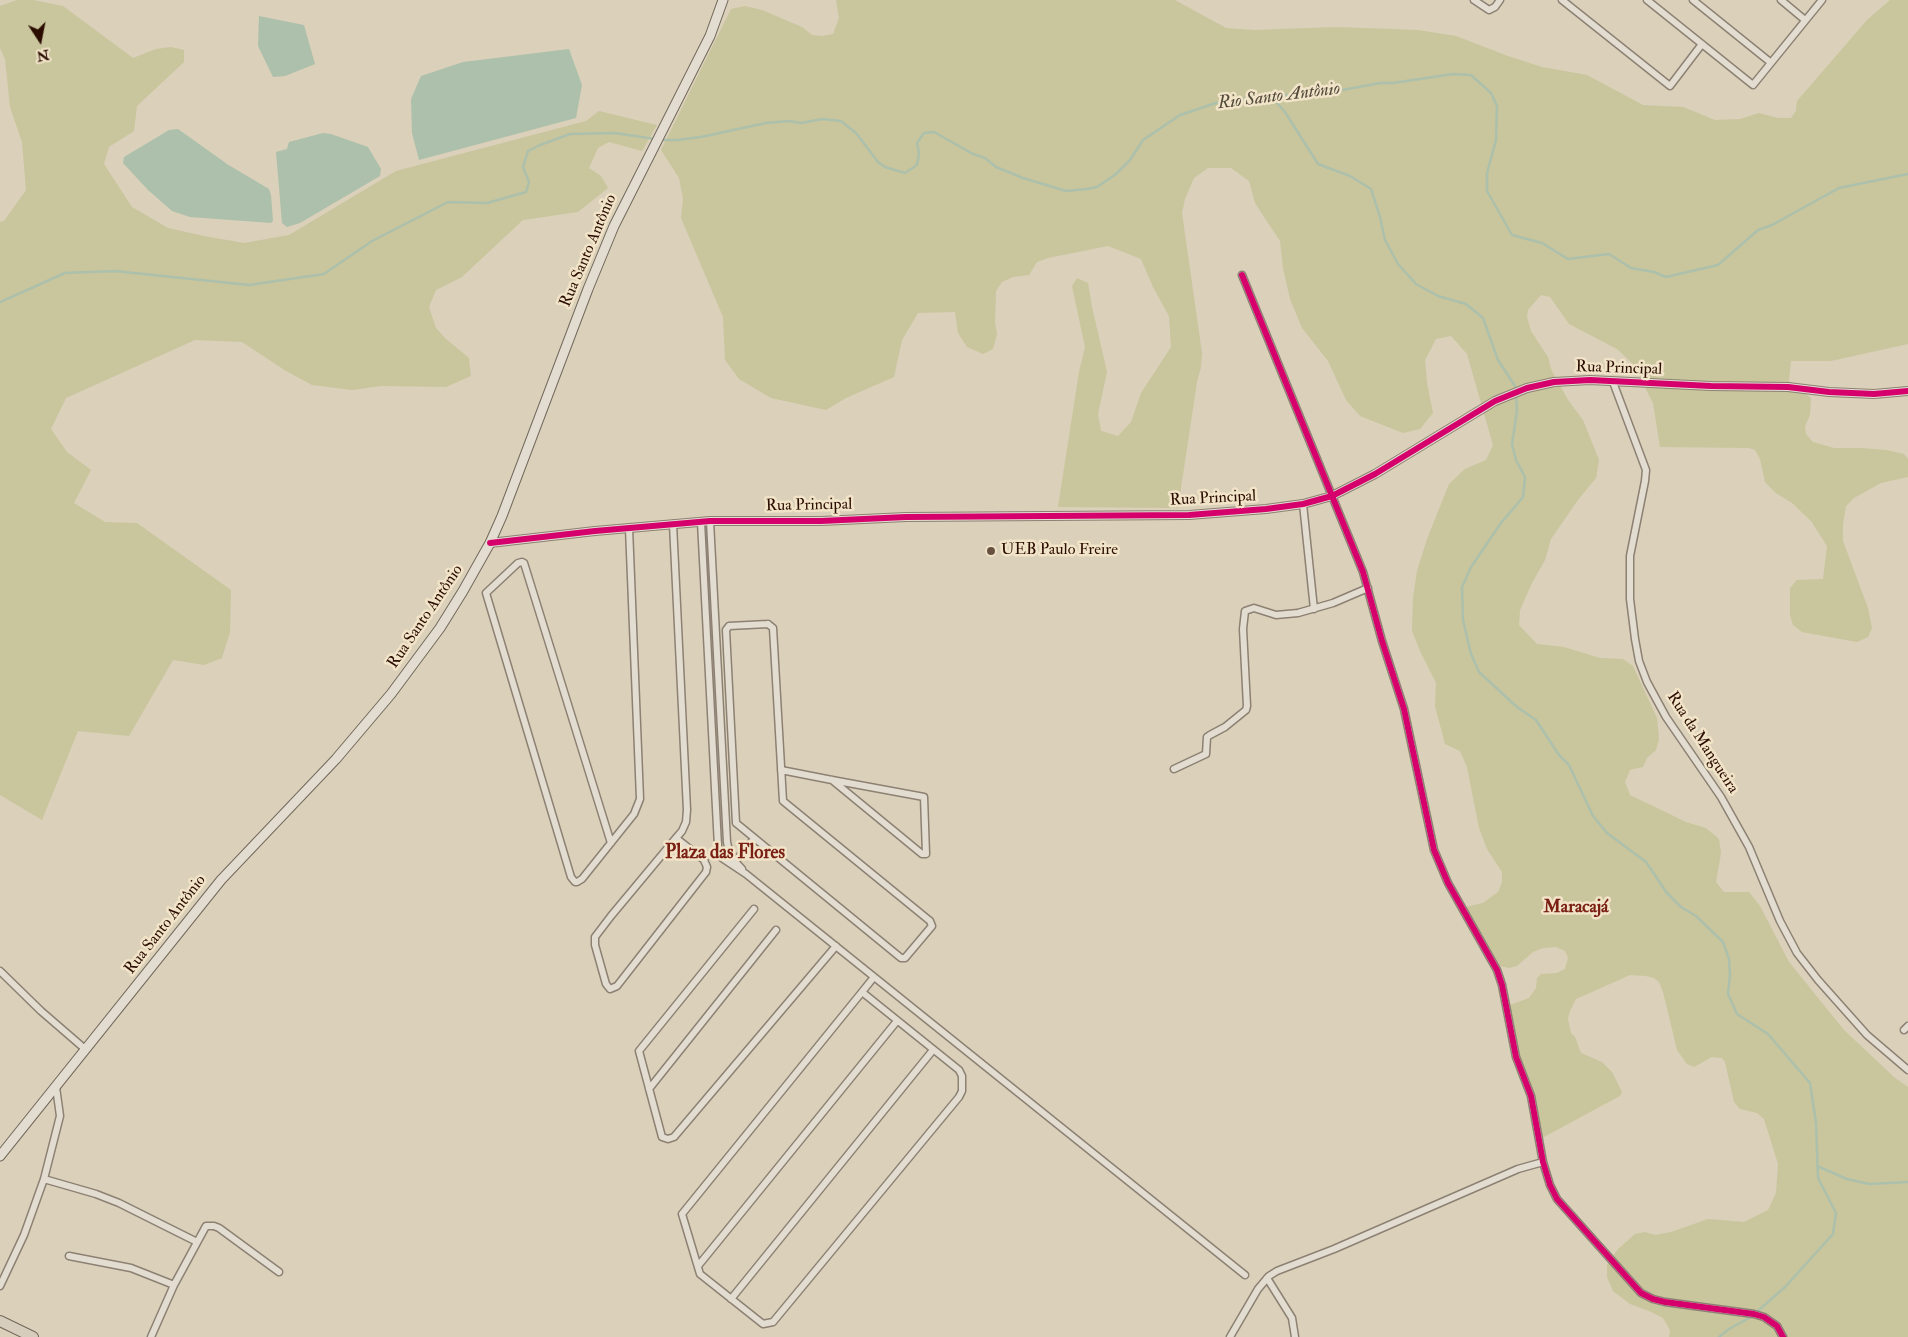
<!DOCTYPE html>
<meta charset="utf-8">
<style>
body{margin:0}
#map{position:relative;width:1908px;height:1337px;overflow:hidden;background:#dbd0b9;font-family:"IM FELL Double Pica",serif}
canvas{display:block}
.north{position:absolute;left:15px;top:15px;width:50px;height:50px;-webkit-text-stroke:4px #f1e4c8;paint-order:stroke;rotate:169deg;font-size:14px;font-weight:700;line-height:20px;text-align:center;color:#2b0c00}
.north::after{content:'';display:block;margin:auto;width:18px;height:22px;background:#2b0c00;clip-path:polygon(50% 0,100% 100%,50% 72%,0 100%)}
</style>
<div id="map">
<canvas width="1908" height="1337"></canvas>
<div class="north">N</div>
</div>
<script>
const g = document.querySelector('canvas').getContext('2d');
g.lineJoin = 'round';
function fillPath(path, color) { g.fillStyle = color; g.fill(path, 'evenodd'); }
const toPath = rows => new Path2D(rows.map(r => 'M' + r).join(''));
function trace(path, color, width, dash) { g.strokeStyle = color; g.lineWidth = width; g.lineCap = dash ? 'butt' : 'round'; g.setLineDash(dash || []); g.stroke(path); }
function drawText(font, color, halo, rows, align = 'center') {
  g.font = font + ' "IM FELL Double Pica",serif'; g.lineWidth = 5; g.setLineDash([]); g.textBaseline = 'middle'; g.strokeStyle = halo; g.fillStyle = color; for (const [text, x, y, turn = 0] of rows) {
    g.save(); g.translate(x, y); g.rotate((+turn || 0) * Math.PI / 180); g.textAlign = isNaN(turn) ? turn : align; if (halo) g.strokeText(text, 0, 0); g.fillText(text, 0, 0); g.restore();
  }
}
const green = toPath([
 [17,0,33,0,63,6,133,58,156,49,171,47,184,50,184,62,137,106,134,131,109,147,104,164,132,207,168,228,204,236,244,243,289,235,396,171,586,121,599,111,657,125,642,151,609,142,598,148,589,168,601,176,608,188,578,212,523,220,462,277,436,290,429,307,436,328,446,339,469,358,471,376,446,387,381,386,352,390,312,385,286,371,242,342,195,340,66,398,51,429,67,452,91,470,74,503,105,522,137,523,231,590,230,632,222,658,204,665,173,660,129,736,78,731,42,820,0,795,0,222,4,221,26,190,22,142,10,107,5,59,0,48,0,6],
 [836,0,1175,0,1226,28,1254,30,1336,27,1418,30,1456,36,1508,56,1542,67,1587,75,1643,105,1683,107,1715,120,1740,119,1759,113,1778,118,1791,118,1796,111,1797,101,1867,20,1890,0,1908,0,1908,344,1831,361,1791,361,1789,381,1811,398,1810,415,1805,426,1806,434,1813,442,1834,448,1860,448,1886,450,1904,454,1908,459,1908,477,1881,483,1854,498,1846,506,1843,524,1843,541,1868,608,1872,628,1868,637,1857,642,1802,632,1793,625,1790,615,1790,588,1797,580,1823,579,1827,546,1811,521,1792,503,1776,493,1765,482,1760,459,1755,450,1749,448,1660,447,1653,403,1633,364,1617,349,1569,324,1550,297,1541,295,1528,310,1527,317,1531,331,1548,357,1551,369,1568,400,1583,420,1599,460,1596,478,1578,500,1551,539,1545,560,1531,585,1520,610,1519,625,1537,644,1564,647,1600,658,1623,659,1633,666,1657,718,1659,739,1656,750,1647,758,1643,767,1630,770,1625,782,1630,795,1686,822,1706,828,1719,839,1721,853,1716,882,1724,892,1749,892,1760,906,1789,962,1844,1030,1894,1077,1908,1087,1908,1337,1669,1337,1670,1330,1663,1318,1649,1311,1630,1304,1613,1291,1607,1277,1607,1265,1618,1249,1635,1234,1645,1232,1655,1235,1671,1232,1708,1219,1744,1222,1768,1210,1776,1193,1778,1164,1764,1119,1757,1113,1740,1109,1734,1102,1725,1062,1722,1058,1712,1057,1694,1067,1687,1064,1677,1050,1663,992,1659,982,1654,978,1646,976,1630,975,1576,999,1569,1013,1568,1019,1571,1033,1575,1037,1581,1053,1602,1062,1612,1072,1622,1092,1620,1096,1542,1138,1533,1090,1519,1058,1510,1005,1529,998,1536,988,1537,978,1541,974,1557,973,1565,969,1568,958,1565,951,1556,947,1543,948,1533,952,1517,966,1509,968,1500,966,1466,907,1483,903,1498,892,1502,882,1502,872,1487,849,1479,828,1467,767,1460,751,1445,744,1435,706,1436,683,1421,653,1412,631,1413,598,1417,571,1427,539,1449,484,1465,469,1486,460,1493,445,1467,354,1451,336,1436,339,1425,360,1427,383,1433,413,1420,429,1403,433,1360,416,1346,400,1328,361,1302,328,1290,299,1283,268,1280,241,1255,203,1249,181,1231,168,1208,168,1194,178,1185,199,1182,213,1202,353,1201,367,1197,382,1178,508,1058,507,1079,372,1085,347,1072,286,1077,278,1088,283,1092,307,1107,372,1098,414,1101,431,1118,436,1131,422,1141,393,1171,347,1169,316,1153,287,1141,259,1108,246,1048,258,1037,262,1029,275,1013,277,1002,282,996,291,995,322,997,334,993,349,983,354,967,347,958,333,955,312,918,313,902,340,894,377,846,398,826,410,771,398,739,379,725,360,723,317,681,218,683,199,679,178,661,150,731,9,745,6,762,10,802,27,812,35,822,36,833,34,839,18]
]);
const water = toPath([
 [259,16,304,25,315,64,285,76,273,77,258,46],
 [569,49,582,85,576,118,419,160,412,133,411,99,421,76,463,62],
 [178,129,227,164,269,189,271,195,273,221,271,223,190,217,172,211,148,190,123,163,124,157,169,130],
 [323,133,331,134,368,147,381,169,380,176,300,223,287,227,282,223,276,152,287,149,289,142]
]);
const stream = toPath([
 [1270,95,1285,112,1318,164,1350,176,1371,189,1380,217,1385,240,1398,264,1416,284,1438,296,1466,304,1483,318,1498,360,1515,386,1516,390],
 [660,140,677,140,701,137,766,123,789,121,801,123,822,119,841,121,856,133,878,162,885,167,905,173,917,165,919,153,917,143,924,133,934,132,973,154,985,158,996,167,1023,178,1066,191,1087,189,1097,187,1116,174,1130,160,1143,140,1180,115,1216,103,1270,95,1287,95,1299,98,1380,83,1393,83,1453,74,1471,75,1491,93,1497,106,1496,140,1487,173,1487,191,1512,235,1542,243,1568,259,1609,254,1631,268,1654,272,1666,277,1718,265,1758,230,1772,225,1839,188,1908,174],
 [0,302,65,273,115,271,249,285,324,274,372,241,448,202,487,203,526,192,529,182,523,167,528,151,540,145,570,134,615,133,655,139],
 [1516,395,1517,411,1512,444,1516,460,1525,477,1523,497,1501,523,1471,567,1462,587,1463,620,1471,654,1479,672,1517,707,1536,720,1559,755,1569,765,1593,816,1607,833,1646,862,1667,893,1681,907,1696,916,1723,942,1729,959,1730,975,1728,994,1737,1014,1768,1034,1810,1083,1816,1123,1818,1178,1836,1213,1833,1234,1785,1287,1751,1317,1729,1329,1719,1337],
 [1817,1166,1847,1179,1869,1184,1908,1182]
]);
const minor = toPath([
 [1474,0,1489,10,1495,7,1500,0],
 [1562,0,1670,86,1702,44],
 [1647,0,1753,85,1822,0],
 [1693,0,1770,62],
 [1781,0,1805,20],
 [1242,275,1363,572,1382,641,1404,709,1434,850,1448,883,1497,970,1502,985,1516,1057,1531,1096,1543,1162,1550,1185,1557,1199,1641,1293,1653,1299,1665,1302,1754,1314,1764,1317,1777,1326,1783,1337],
 [1613,382,1646,470,1645,481,1630,556,1630,599,1635,639,1639,661,1647,682,1666,717,1721,797,1749,847,1780,921,1797,953,1818,980,1867,1035,1908,1070],
 [1303,504,1314,609],
 [710,521,727,842,730,856,742,869],
 [701,522,718,846,722,858,746,874,1245,1275],
 [673,524,687,810,686,822,682,831,676,838,611,916,595,937,595,945,606,984,610,989,617,986,706,872,707,867,704,860,676,838],
 [768,624,773,628,783,801,930,921,932,926,905,958,901,958,736,823,726,630,729,626,768,624],
 [1174,769,1206,754,1207,737,1210,735,1225,727,1246,710,1247,706,1243,629,1245,611,1254,608,1276,615,1298,613,1333,603,1368,588],
 [781,770,832,780,924,797,926,854,922,854,832,780],
 [611,843,524,563,522,562,518,563,486,593,571,877,575,882,577,882,582,879,634,814,640,799,629,528],
 [733,864,754,839],
 [754,909,639,1051,662,1137,668,1139,674,1137,836,946],
 [0,971,41,1011,85,1049],
 [862,992,959,1070,962,1076,962,1091,959,1097,773,1322,763,1324,700,1274,682,1214,862,992,874,977],
 [1904,1030,1908,1026],
 [649,1089,776,930],
 [44,1179,96,1194,119,1203,197,1242],
 [69,1256,131,1268,174,1285],
 [698,1266,897,1021],
 [1267,1278,1292,1318,1295,1337],
 [0,1286,24,1235,44,1179,60,1116,56,1087],
 [731,1299,933,1050],
 [151,1337,174,1285,206,1226,214,1226,219,1228,279,1272],
 [1230,1337,1258,1289,1269,1276,1277,1271,1334,1249,1518,1169,1543,1162]
]);
const tertiary = toPath([
 [490,543,595,531,710,521,821,521,906,517,1189,515,1266,509,1303,504,1332,496,1375,474,1495,401,1527,388,1554,382,1590,380,1711,386,1788,387,1829,392,1874,394,1908,391]
]);
const secondary = toPath([
 [0,1156,221,880,336,759,391,694,440,628,463,591,490,543,502,516,588,289,614,226,710,36,723,0]
]);
const primary = toPath([
 [0,1321,33,1337]
]);
const cycleway = toPath([
 [1242,275,1363,572,1382,641,1404,709,1434,850,1448,883,1497,970,1502,985,1516,1057,1531,1096,1543,1162,1550,1185,1557,1199,1641,1293,1653,1299,1665,1302,1754,1314,1764,1317,1777,1326,1783,1337],
 [490,543,595,531,710,521,821,521,906,517,1189,515,1266,509,1303,504,1332,496,1375,474,1495,401,1527,388,1554,382,1590,380,1711,386,1788,387,1829,392,1874,394,1908,391]
]);
const markers = [
 [991,551,5,"#695141"]
];
const streetNames = [
 ["Rua Santo Antônio",589,251,-67],
 ["Rua Principal",1619,369,2],
 ["Rua Principal",1213,499,-3],
 ["Rua Principal",809,506,-1],
 ["Rua Santo Antônio",426,617,-56],
 ["Rua da Mangueira",1702,743,57],
 ["Rua Santo Antônio",166,925,-52]
];
const poiNames = [
 ["UEB Paulo Freire",1001,551]
];
const waterNames = [
 ["Rio Santo Antônio",1279,97,-7]
];
const neighbourhoodNames = [
 ["Maracajá",1576,908]
];
const quarterNames = [
 ["Plaza das Flores",725,854]
];
fillPath(green, '#c9c59d');
fillPath(water, '#acc0ab');
trace(stream, '#acc0ab', 2.5);
trace(minor, '#8c8173', 9);
trace(tertiary, '#8c8173', 10);
trace(secondary, '#72685b', 11);
trace(primary, '#72685b', 12);
trace(minor, '#e3ddd1', 6);
trace(tertiary, '#e3ddd1', 8);
trace(secondary, '#e3ddd1', 9);
trace(primary, '#d7cdbc', 10);
trace(cycleway, '#d6006c', 6);
for (const [x, y, r, color] of markers) { const dot = new Path2D(); dot.arc(x, y, r, 0, 2 * Math.PI); g.fillStyle = color; g.fill(dot); trace(dot, '#f1e4c8', 2); }
drawText('16px', '#2b0c00', '#f1e4c8', streetNames);
drawText('16px', '#2b0c00', '#f1e4c8', poiNames, 'left');
drawText('italic 18px', '#51493a', '#f1e4c8', waterNames);
drawText('bold 18px', '#7a1f14', '#f1e4c8', neighbourhoodNames);
drawText('bold 19px', '#7a1f14', '#f1e4c8', quarterNames);
</script>
